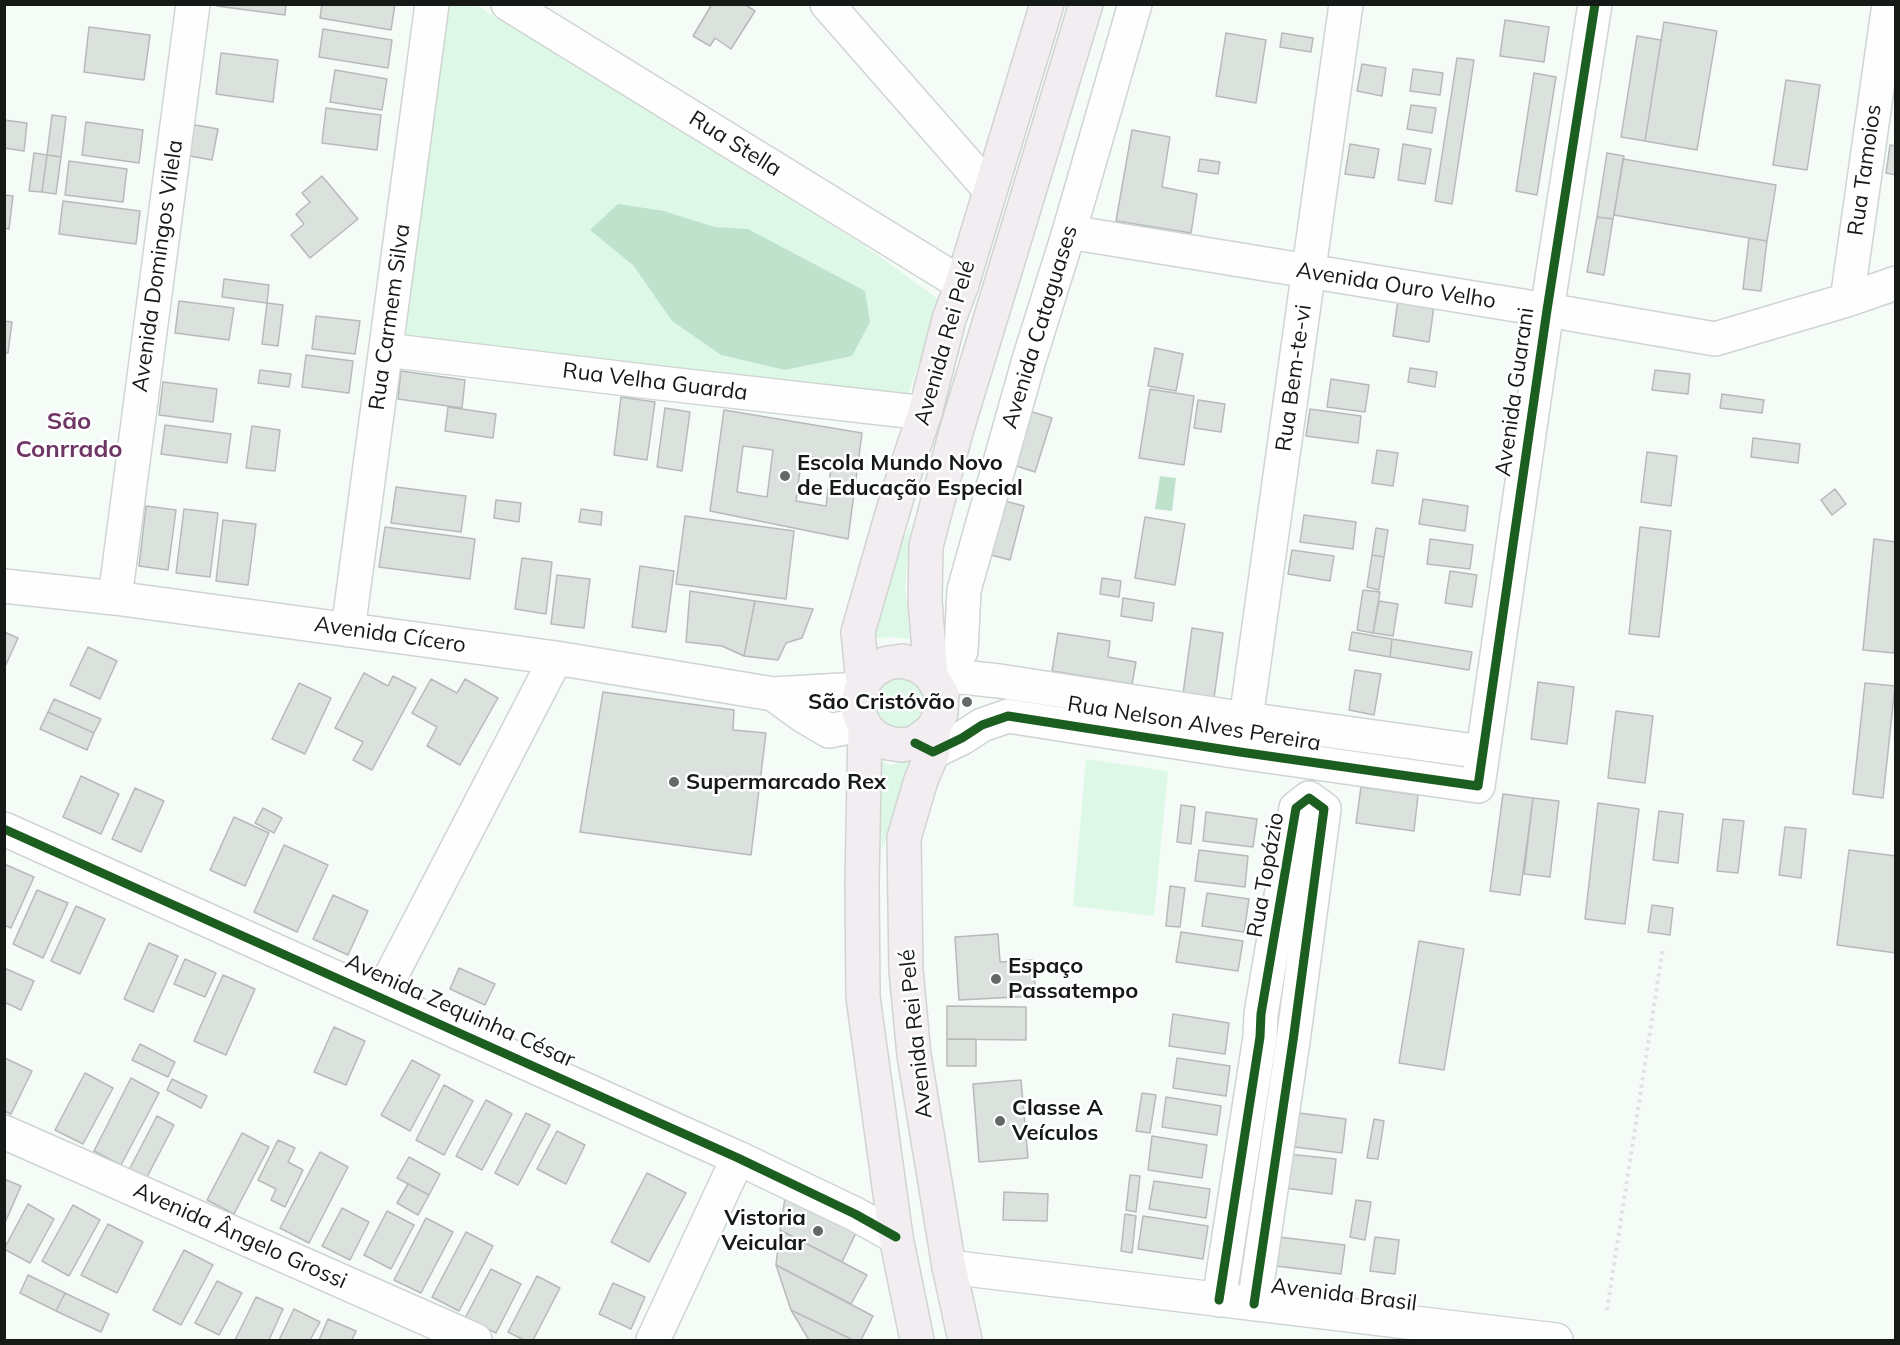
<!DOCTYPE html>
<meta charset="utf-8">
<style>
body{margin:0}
#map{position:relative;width:1900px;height:1345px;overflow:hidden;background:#f5fbf7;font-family:Mulish,sans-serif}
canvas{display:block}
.frame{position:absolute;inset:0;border:6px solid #151a17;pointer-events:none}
</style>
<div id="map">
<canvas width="1900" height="1345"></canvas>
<div class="frame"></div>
</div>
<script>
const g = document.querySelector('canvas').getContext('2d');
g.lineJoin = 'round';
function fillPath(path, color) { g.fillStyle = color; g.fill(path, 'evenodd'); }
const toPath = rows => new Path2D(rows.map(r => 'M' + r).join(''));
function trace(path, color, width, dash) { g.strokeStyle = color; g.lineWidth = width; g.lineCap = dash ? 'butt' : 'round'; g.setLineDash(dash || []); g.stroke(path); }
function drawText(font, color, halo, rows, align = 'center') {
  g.font = font + ' Mulish,sans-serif'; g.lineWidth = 5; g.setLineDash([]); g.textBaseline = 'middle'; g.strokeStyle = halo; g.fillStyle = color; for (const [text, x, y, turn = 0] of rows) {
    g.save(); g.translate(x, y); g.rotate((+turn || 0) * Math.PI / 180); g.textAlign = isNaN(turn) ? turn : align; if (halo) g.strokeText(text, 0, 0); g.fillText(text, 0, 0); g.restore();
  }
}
const green = toPath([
 [447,5,476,5,862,244,941,301,905,403,402,338],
 [664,211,715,227,748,229,851,356,785,370,721,355,672,321,633,265],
 [911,523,905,586,910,639,891,637,871,639,896,558],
 [901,669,932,693,919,729,880,728,868,691],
 [872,758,890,765,911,761,882,851,880,813],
 [1086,759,1168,771,1154,916,1073,906]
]);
const water = toPath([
 [618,204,664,211,715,227,748,229,865,291,870,322,852,356,785,370,721,355,672,321,633,265,590,230],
 [1160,476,1176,478,1172,511,1155,509]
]);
const building = toPath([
 [217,4,286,4,285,15,217,6,217,4],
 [322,4,395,4,391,30,320,18,322,4],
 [712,4,744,4,755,11,731,49,715,38,710,46,693,36,712,4],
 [1505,20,1549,27,1544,62,1500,56,1505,20],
 [1664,22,1717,31,1697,150,1645,141,1664,22],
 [89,27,150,35,144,80,84,72,89,27],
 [323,29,392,40,388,68,319,57,323,29],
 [1226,33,1266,40,1256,103,1216,96,1226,33],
 [1282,33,1313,38,1311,52,1280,47,1282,33],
 [1637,36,1661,40,1645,141,1621,137,1637,36],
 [221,53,278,60,273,102,216,94,221,53],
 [1457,58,1474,60,1452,204,1435,201,1457,58],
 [1362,64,1386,68,1382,96,1357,91,1362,64],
 [1413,69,1443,73,1440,95,1410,91,1413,69],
 [335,70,387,79,382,110,330,102,335,70],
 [1534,73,1556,77,1537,195,1516,191,1534,73],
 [1786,80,1820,85,1807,170,1773,165,1786,80],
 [1411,105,1436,108,1432,133,1407,129,1411,105],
 [326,108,381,115,377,150,322,143,326,108],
 [52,115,66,117,61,157,47,155,52,115],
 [4,120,27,123,24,151,4,148,4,120],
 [86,122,143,130,139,163,82,155,86,122],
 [184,123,218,129,212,160,179,154,184,123],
 [1132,130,1170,137,1162,187,1197,194,1191,233,1116,221,1132,130],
 [1350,144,1379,149,1374,178,1345,174,1350,144],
 [1403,144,1431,149,1425,184,1398,180,1403,144],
 [1890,145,1896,146,1896,175,1886,173,1890,145],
 [34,153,47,155,42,192,29,191,34,153],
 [1607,153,1624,156,1613,219,1597,217,1607,153],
 [47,155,61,157,56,194,42,192,47,155],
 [1200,159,1220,162,1218,174,1198,171,1200,159],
 [1623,159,1776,185,1767,241,1614,215,1623,159],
 [69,161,127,169,123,202,65,195,69,161],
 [322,176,358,219,310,258,291,235,304,224,296,214,310,202,302,193,322,176],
 [4,195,13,196,9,229,4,228,4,195],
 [63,201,140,211,136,244,59,234,63,201],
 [1597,217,1613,219,1604,275,1587,272,1597,217],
 [1749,238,1767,241,1761,291,1743,289,1749,238],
 [224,279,269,285,267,303,222,297,224,279],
 [1398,300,1434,306,1429,342,1393,336,1398,300],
 [179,301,234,308,229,340,175,333,179,301],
 [267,303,283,305,278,346,262,344,267,303],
 [316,316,360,321,355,354,312,349,316,316],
 [4,321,12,322,8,353,4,353,4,321],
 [1155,348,1183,354,1176,391,1148,386,1155,348],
 [306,355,353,361,349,393,302,387,306,355],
 [1410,368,1437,372,1435,387,1408,382,1410,368],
 [260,370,291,374,289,387,258,383,260,370],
 [1655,370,1690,374,1688,394,1652,390,1655,370],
 [401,371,465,380,462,408,398,399,401,371],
 [1331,379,1369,385,1365,412,1327,407,1331,379],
 [163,382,217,389,213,422,159,415,163,382],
 [1150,389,1194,396,1184,465,1139,458,1150,389],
 [1722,394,1764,400,1762,413,1720,408,1722,394],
 [621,397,655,402,647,460,614,455,621,397],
 [1198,400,1225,404,1221,432,1194,428,1198,400],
 [448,407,496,414,493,438,445,431,448,407],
 [665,408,690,412,682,471,657,467,665,408],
 [1310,409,1361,416,1358,443,1306,436,1310,409],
 [724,410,862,433,848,539,710,511,724,410],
 [743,446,773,450,767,497,737,492,743,446],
 [802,455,832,460,826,506,796,501,802,455],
 [1026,410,1052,418,1035,472,1010,464,1026,410],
 [165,425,231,434,227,463,161,454,165,425],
 [252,426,280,430,275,471,246,468,252,426],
 [1753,438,1800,444,1798,463,1751,457,1753,438],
 [1377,450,1398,453,1393,486,1372,483,1377,450],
 [1647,452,1677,456,1671,506,1641,502,1647,452],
 [396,487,466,496,461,532,391,523,396,487],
 [1835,489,1846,504,1832,515,1821,500,1835,489],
 [1423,499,1468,506,1465,531,1419,524,1423,499],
 [496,500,521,503,519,522,494,518,496,500],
 [1001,500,1024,506,1010,560,987,554,1001,500],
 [146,506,176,510,168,570,139,566,146,506],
 [184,509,218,513,210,577,176,573,184,509],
 [581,509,602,512,601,525,579,522,581,509],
 [1304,515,1356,522,1353,549,1300,542,1304,515],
 [685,516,794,531,786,599,676,584,685,516],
 [1145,517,1185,524,1175,585,1135,578,1145,517],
 [223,520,256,524,248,585,216,581,223,520],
 [385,527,475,539,470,579,379,567,385,527],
 [1640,527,1671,531,1659,637,1629,634,1640,527],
 [1376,528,1388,530,1384,557,1372,555,1376,528],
 [1430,539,1473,545,1470,569,1427,564,1430,539],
 [1874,539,1896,542,1896,639,1894,653,1863,650,1874,539],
 [1292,550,1334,556,1330,581,1288,574,1292,550],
 [1372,555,1384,557,1379,590,1367,587,1372,555],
 [522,558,552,562,546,614,515,609,522,558],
 [640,566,674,571,666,632,632,627,640,566],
 [1450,571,1477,575,1472,607,1445,603,1450,571],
 [557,575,590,579,584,628,551,624,557,575],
 [1102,578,1121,581,1119,597,1100,594,1102,578],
 [1363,590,1380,592,1373,633,1357,630,1363,590],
 [690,591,755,601,744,656,722,646,686,642,690,591],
 [1123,598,1154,603,1152,621,1121,616,1123,598],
 [755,601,813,609,802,638,786,643,778,660,744,656,755,601],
 [1379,601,1398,604,1393,636,1373,633,1379,601],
 [1192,628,1223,633,1214,698,1183,694,1192,628],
 [4,632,18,638,4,669,4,632],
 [1352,632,1392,639,1390,657,1349,650,1352,632],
 [1058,633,1110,641,1108,657,1136,662,1132,684,1052,671,1058,633],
 [1392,639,1472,652,1469,670,1390,657,1392,639],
 [88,647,117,661,100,699,70,685,88,647],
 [1355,670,1381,674,1374,715,1349,710,1355,670],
 [364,673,388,686,393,676,416,688,372,770,353,760,363,742,335,728,364,673],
 [431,679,457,693,465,679,498,698,460,765,427,746,437,727,412,713,431,679],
 [1538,682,1574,687,1567,744,1531,739,1538,682],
 [299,683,331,698,305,754,272,739,299,683],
 [1865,683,1895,686,1883,798,1853,794,1865,683],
 [603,692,734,710,733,730,766,733,751,855,580,832,603,692],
 [54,699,101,719,94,733,48,712,54,699],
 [1616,711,1653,716,1645,783,1608,778,1616,711],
 [48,712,94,733,87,750,40,729,48,712],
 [81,776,119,794,101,834,63,817,81,776],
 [1361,787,1418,795,1414,831,1356,823,1361,787],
 [135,788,164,801,141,852,112,839,135,788],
 [1503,794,1533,798,1520,895,1490,891,1503,794],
 [1533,798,1559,801,1550,877,1524,874,1533,798],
 [1598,803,1639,809,1625,924,1585,919,1598,803],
 [1181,805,1195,807,1191,844,1177,842,1181,805],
 [263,808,282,818,274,833,255,823,263,808],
 [1659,811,1683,814,1678,863,1653,860,1659,811],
 [1206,812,1257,819,1253,847,1203,841,1206,812],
 [234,817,269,833,245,886,210,870,234,817],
 [1723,819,1744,821,1738,873,1717,871,1723,819],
 [1785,827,1806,829,1801,878,1779,875,1785,827],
 [284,845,328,865,297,932,254,912,284,845],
 [1199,850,1248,856,1245,887,1195,881,1199,850],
 [1849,850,1896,856,1896,953,1837,945,1849,850],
 [4,864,34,877,11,928,4,925,4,864],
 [1170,886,1185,888,1180,927,1166,926,1170,886],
 [37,890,68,903,43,958,13,944,37,890],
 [1207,893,1249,899,1244,932,1202,926,1207,893],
 [333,895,368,911,348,955,313,939,333,895],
 [1652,905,1673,908,1670,935,1648,932,1652,905],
 [76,906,105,919,80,974,51,961,76,906],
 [1181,932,1243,941,1238,971,1176,962,1181,932],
 [998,934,1000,962,1033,960,1036,996,959,1000,955,937,998,934],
 [1419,941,1464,949,1444,1070,1399,1063,1419,941],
 [149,943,178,956,153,1012,124,999,149,943],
 [185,959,216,973,205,997,174,984,185,959],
 [4,968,34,981,21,1010,4,1002,4,968],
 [459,968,495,984,485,1005,450,989,459,968],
 [223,975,255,989,226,1055,194,1041,223,975],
 [947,1006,1026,1007,1026,1040,947,1039,947,1006],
 [1173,1014,1229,1023,1225,1054,1169,1046,1173,1014],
 [334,1027,365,1041,346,1085,314,1072,334,1027],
 [947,1039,976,1039,976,1066,947,1066,947,1039],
 [140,1044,175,1062,168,1077,132,1060,140,1044],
 [5,1058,32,1071,11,1114,4,1111,5,1058],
 [1177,1058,1230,1066,1226,1096,1173,1088,1177,1058],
 [412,1060,440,1075,410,1131,381,1115,412,1060],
 [85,1073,113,1088,83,1144,55,1130,85,1073],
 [131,1078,159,1093,121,1165,94,1151,131,1078],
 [172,1079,207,1096,201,1108,167,1090,172,1079],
 [1021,1080,1028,1158,979,1162,973,1084,1021,1080],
 [444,1085,473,1101,444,1155,416,1140,444,1085],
 [1142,1093,1156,1095,1150,1133,1136,1131,1142,1093],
 [1166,1097,1221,1106,1217,1135,1162,1127,1166,1097],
 [486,1100,512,1114,482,1170,456,1156,486,1100],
 [526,1113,550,1125,518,1185,495,1173,526,1113],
 [1299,1113,1346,1119,1342,1153,1295,1147,1299,1113],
 [157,1116,174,1125,146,1179,129,1170,157,1116],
 [1374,1119,1384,1121,1378,1159,1367,1158,1374,1119],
 [557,1131,585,1145,566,1184,537,1169,557,1131],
 [242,1133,269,1147,234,1214,207,1200,242,1133],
 [1152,1136,1207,1145,1202,1178,1148,1170,1152,1136],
 [278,1140,295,1148,288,1162,303,1170,285,1207,271,1200,276,1189,258,1180,278,1140],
 [320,1152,348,1167,309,1243,280,1228,320,1152],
 [1288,1154,1336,1159,1332,1194,1284,1188,1288,1154],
 [409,1157,440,1174,429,1195,397,1178,409,1157],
 [647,1173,686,1193,649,1262,611,1242,647,1173],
 [1130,1175,1140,1176,1136,1212,1126,1210,1130,1175],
 [4,1179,21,1186,4,1225,4,1179],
 [1154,1181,1210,1189,1206,1218,1149,1209,1154,1181],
 [408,1184,429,1195,418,1215,397,1203,408,1184],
 [1004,1192,1048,1194,1047,1221,1003,1220,1004,1192],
 [785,1198,856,1233,842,1262,780,1230,785,1198],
 [1356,1200,1371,1202,1365,1240,1350,1237,1356,1200],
 [28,1204,54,1219,30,1263,4,1249,28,1204],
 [73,1205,100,1220,69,1276,42,1261,73,1205],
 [342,1208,369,1222,350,1260,322,1246,342,1208],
 [387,1211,414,1225,391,1269,364,1255,387,1211],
 [1125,1214,1136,1216,1132,1253,1121,1251,1125,1214],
 [1143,1216,1208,1226,1203,1259,1138,1249,1143,1216],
 [426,1218,453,1232,421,1293,394,1280,426,1218],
 [108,1224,143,1242,117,1293,81,1275,108,1224],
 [780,1230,867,1275,851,1304,776,1265,780,1230],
 [466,1232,493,1246,459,1311,432,1297,466,1232],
 [1279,1237,1345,1245,1341,1274,1276,1266,1279,1237],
 [1375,1237,1399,1240,1395,1274,1370,1271,1375,1237],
 [184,1250,213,1265,181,1325,153,1310,184,1250],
 [776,1265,873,1316,861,1340,853,1340,791,1310,776,1265],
 [491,1269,521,1284,496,1333,465,1318,491,1269],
 [28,1275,65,1293,56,1311,20,1293,28,1275],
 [537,1276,560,1288,533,1340,524,1340,508,1332,537,1276],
 [217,1281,242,1293,219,1335,195,1323,217,1281],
 [613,1283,645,1297,631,1329,599,1314,613,1283],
 [65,1293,109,1314,101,1332,56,1311,65,1293],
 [256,1297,283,1309,269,1340,235,1340,256,1297],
 [294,1309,320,1322,310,1340,279,1340,294,1309],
 [791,1310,853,1340,809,1340,791,1310],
 [328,1319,356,1331,352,1340,319,1340,328,1319]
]);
const path = toPath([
 [1607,1310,1663,947]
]);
const minor = toPath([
 [508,4,962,284],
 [827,4,990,190],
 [1069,232,1547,310,1715,339,1847,300,1896,283],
 [1847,300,1889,4],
 [386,350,660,383,925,413],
 [4,586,115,598,556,658,773,694,860,689],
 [115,598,193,4],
 [348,630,432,4],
 [933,677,961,651,964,590,1028,363,1069,232,1135,4],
 [934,679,962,677,999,681,1246,719,1482,752],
 [773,694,802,715,829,731,864,724],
 [915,743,933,752,962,738,982,725,1008,716,1240,752,1478,786,1547,310,1595,4],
 [1240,752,1246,719,1346,4],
 [4,829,738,1158,855,1214,896,1237],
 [380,997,556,658],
 [4,1132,475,1340],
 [949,1267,1556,1340],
 [1219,1300,1260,1037,1261,1014,1296,808,1309,798,1324,809,1293,1041,1254,1304],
 [653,1340,738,1158]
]);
const major = toPath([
 [931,675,919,666,903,661,887,663,873,671,863,683,858,701,859,713,865,727,875,737,888,743,901,745,915,743,933,729,941,713,942,695,931,675,925,601,926,546,956,432,1086,4],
 [863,683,858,632,899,490,925,413,949,319,962,284,1047,4],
 [865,727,862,883,863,997,896,1237,917,1340],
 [933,729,933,752,921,780,904,838,906,970,914,1055,949,1267,965,1340]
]);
const cycleway = toPath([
 [915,743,933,752,962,738,982,725,1008,716,1240,752,1478,786,1547,310,1595,4],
 [4,829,738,1158,855,1214,896,1237],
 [1219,1300,1260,1037,1261,1014,1296,808,1309,798,1324,809,1293,1041,1254,1304]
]);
const markers = [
 [785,476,6,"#636965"],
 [967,702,6,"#636965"],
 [674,782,6,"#636965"],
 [996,979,6,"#636965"],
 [1000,1121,6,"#636965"],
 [818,1231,6,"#636965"]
];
const streetNames = [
 ["Rua Stella",735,144,32],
 ["Rua Tamoios",1865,170,-82],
 ["Avenida Domingos Vilela",158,266,-82],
 ["Avenida Ouro Velho",1396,286,9],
 ["Rua Carmem Silva",390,317,-82],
 ["Avenida Cataguases",1040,327,-73],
 ["Avenida Rei Pelé",945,343,-74],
 ["Rua Bem-te-vi",1294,378,-82],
 ["Rua Velha Guarda",655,382,7],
 ["Avenida Guarani",1515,392,-82],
 ["Avenida Cícero",390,635,8],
 ["Rua Nelson Alves Pereira",1194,724,9],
 ["Rua Topázio",1266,875,-80],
 ["Avenida Zequinha César",460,1011,24],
 ["Avenida Rei Pelé",916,1034,-96],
 ["Avenida Ângelo Grossi",240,1236,24],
 ["Avenida Brasil",1344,1295,7]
];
const poiNames = [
 ["Escola Mundo Novo",797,463],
 ["de Educação Especial",797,488],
 ["São Cristóvão",955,702,"right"],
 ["Supermarcado Rex",686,782],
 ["Espaço",1008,966],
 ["Passatempo",1008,991],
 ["Classe A",1012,1108],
 ["Veículos",1012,1133],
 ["Vistoria",806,1218,"right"],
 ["Veicular",806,1243,"right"]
];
const neighbourhoodNames = [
 ["São",69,422],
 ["Conrrado",69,450]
];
fillPath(green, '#ddf8e6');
fillPath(water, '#bee2cc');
fillPath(building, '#dbe1dd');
trace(building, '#b6bbb8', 1.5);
trace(minor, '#cfd5d1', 36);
trace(major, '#d1d4d2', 36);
trace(path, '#dfe2e0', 4, [3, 4.5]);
trace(minor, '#fefefe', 33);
trace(major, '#f2edf1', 33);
trace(cycleway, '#1b5e20', 9);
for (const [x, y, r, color] of markers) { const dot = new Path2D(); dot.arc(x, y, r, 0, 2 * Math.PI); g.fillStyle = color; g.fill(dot); trace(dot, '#fff', 2); }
drawText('22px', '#151a17', '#fff', streetNames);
drawText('bold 22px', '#151a17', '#fff', poiNames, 'left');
drawText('bold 24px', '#6f3765', '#fff', neighbourhoodNames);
</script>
